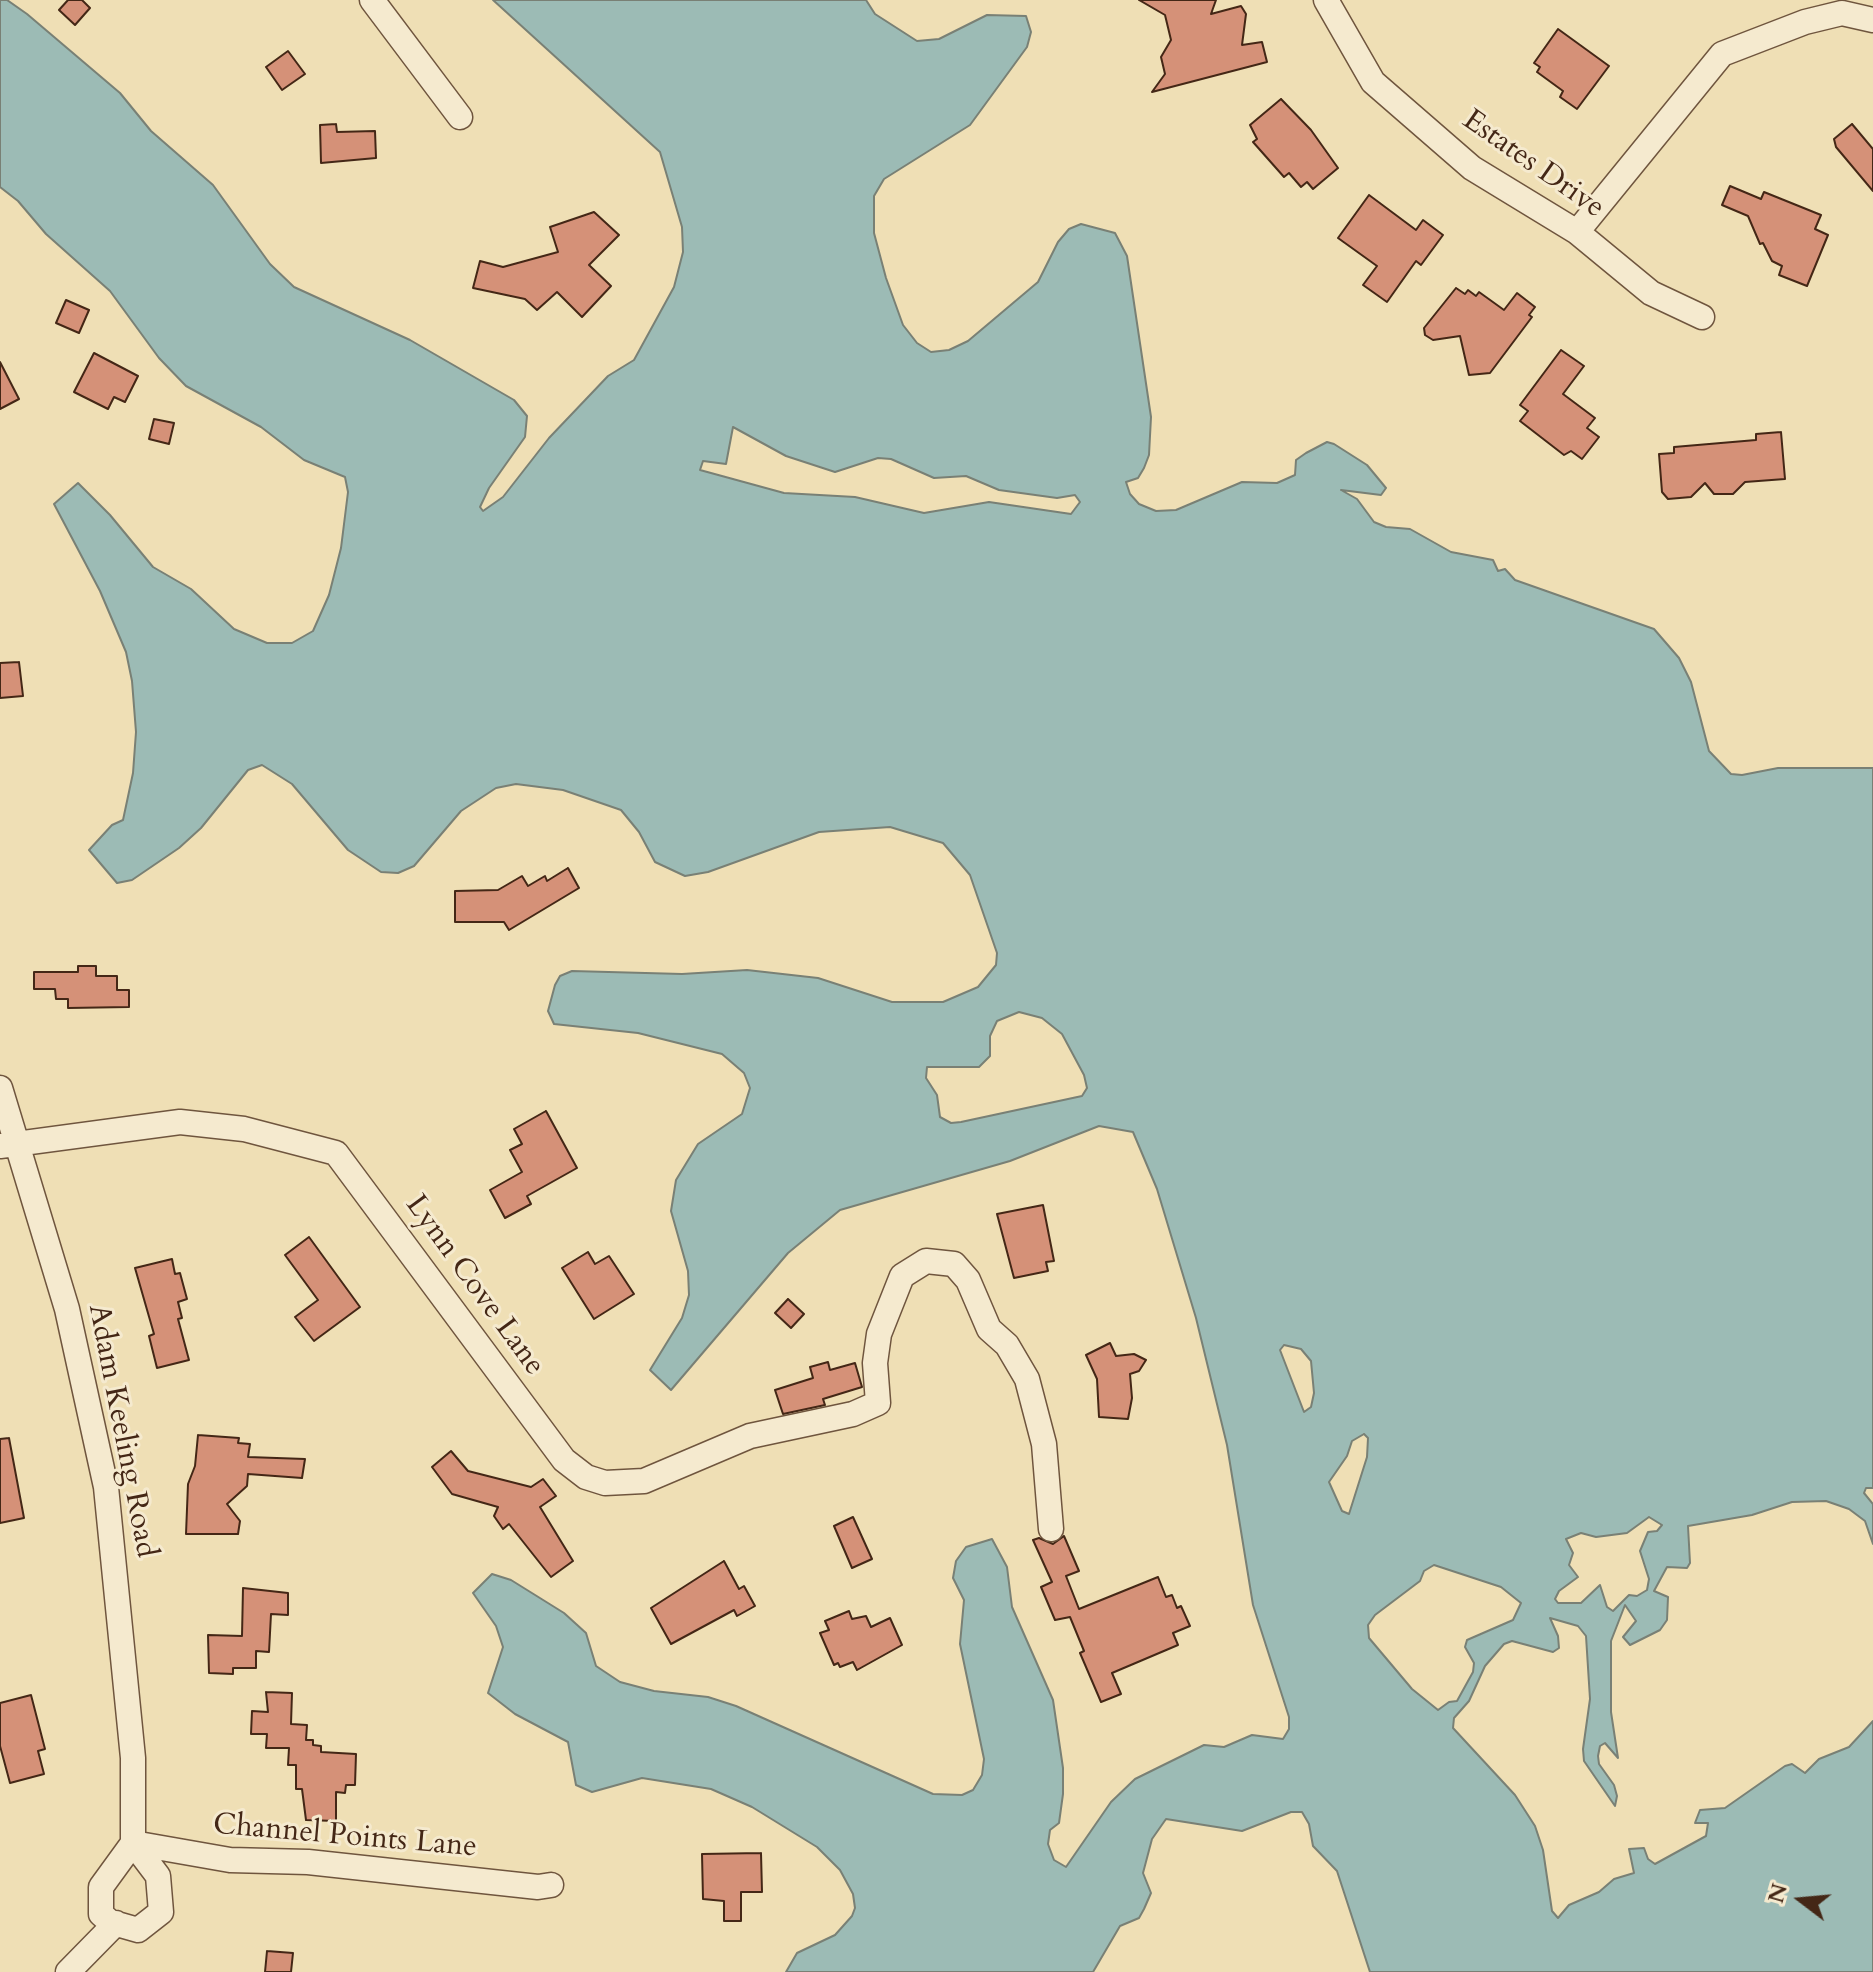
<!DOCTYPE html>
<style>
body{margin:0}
#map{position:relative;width:1873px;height:1972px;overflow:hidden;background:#efdfb5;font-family:Cardo,serif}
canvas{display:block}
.north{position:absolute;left:1761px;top:1860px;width:80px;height:80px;-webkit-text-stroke:6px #f5eacf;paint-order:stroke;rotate:286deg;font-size:22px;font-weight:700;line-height:32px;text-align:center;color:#442716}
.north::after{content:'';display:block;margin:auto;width:28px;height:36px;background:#442716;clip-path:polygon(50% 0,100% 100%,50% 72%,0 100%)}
</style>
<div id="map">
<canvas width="1873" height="1972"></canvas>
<div class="north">N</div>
</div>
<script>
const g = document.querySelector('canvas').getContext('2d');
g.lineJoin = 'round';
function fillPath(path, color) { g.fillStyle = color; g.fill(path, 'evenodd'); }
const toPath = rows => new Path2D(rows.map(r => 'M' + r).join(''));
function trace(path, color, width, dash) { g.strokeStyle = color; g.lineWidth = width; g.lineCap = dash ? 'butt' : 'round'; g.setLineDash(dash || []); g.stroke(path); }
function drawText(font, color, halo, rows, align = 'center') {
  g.font = font + ' Cardo,serif'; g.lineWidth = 6; g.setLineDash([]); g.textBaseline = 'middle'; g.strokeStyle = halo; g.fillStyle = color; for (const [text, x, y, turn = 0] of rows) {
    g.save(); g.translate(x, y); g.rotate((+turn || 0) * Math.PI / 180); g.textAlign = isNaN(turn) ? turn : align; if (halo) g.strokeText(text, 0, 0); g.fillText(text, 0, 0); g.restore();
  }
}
const water = toPath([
 [0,0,7,0,27,14,120,93,151,131,213,185,270,264,294,287,410,340,514,400,527,416,525,437,489,488,480,507,483,511,503,497,549,438,608,376,634,360,674,287,683,252,682,227,660,152,493,0,866,0,875,14,917,41,939,39,987,15,1026,16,1031,32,1027,47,970,125,884,179,874,196,874,233,886,278,903,325,917,343,931,352,949,350,968,341,1038,282,1058,242,1069,229,1081,224,1115,233,1127,256,1151,417,1149,455,1144,468,1138,478,1126,482,1130,494,1139,504,1156,511,1176,510,1242,482,1277,483,1295,475,1296,460,1306,453,1327,442,1334,444,1367,465,1386,488,1381,495,1341,490,1357,499,1374,522,1386,527,1410,529,1451,552,1493,560,1498,571,1505,569,1515,580,1654,629,1679,658,1691,682,1709,751,1731,774,1742,775,1778,768,1873,768,1873,1488,1866,1488,1864,1493,1873,1504,1873,1544,1865,1521,1849,1509,1826,1501,1792,1502,1752,1515,1688,1526,1690,1563,1687,1568,1667,1567,1654,1591,1668,1597,1667,1620,1660,1630,1630,1645,1623,1637,1636,1621,1625,1605,1611,1641,1611,1712,1618,1758,1605,1743,1600,1746,1598,1756,1599,1764,1614,1785,1617,1796,1615,1806,1584,1761,1583,1749,1590,1699,1586,1636,1578,1626,1550,1618,1558,1636,1559,1648,1553,1652,1512,1641,1504,1644,1485,1666,1469,1701,1454,1718,1453,1728,1515,1795,1535,1826,1543,1850,1552,1911,1558,1918,1569,1905,1599,1892,1614,1879,1634,1873,1629,1849,1644,1848,1648,1859,1655,1864,1706,1836,1708,1823,1695,1823,1700,1810,1725,1808,1785,1766,1792,1764,1805,1773,1819,1759,1849,1747,1873,1721,1873,1972,1370,1972,1337,1871,1313,1846,1309,1824,1302,1812,1291,1812,1242,1831,1166,1819,1152,1839,1143,1873,1151,1893,1144,1909,1139,1918,1120,1926,1093,1972,786,1972,797,1953,835,1935,852,1916,855,1908,853,1894,840,1870,817,1847,752,1807,711,1789,642,1778,592,1792,576,1785,568,1742,515,1714,488,1693,503,1647,496,1626,473,1593,492,1574,511,1580,564,1613,586,1633,596,1666,620,1682,654,1691,708,1697,736,1706,933,1794,962,1795,973,1790,982,1775,984,1759,960,1644,964,1600,953,1578,956,1561,966,1547,992,1539,1007,1567,1012,1607,1053,1700,1063,1768,1063,1794,1059,1823,1050,1830,1048,1844,1054,1860,1066,1867,1111,1802,1135,1779,1204,1745,1224,1747,1252,1735,1283,1739,1289,1729,1289,1717,1253,1605,1227,1445,1196,1318,1157,1189,1133,1132,1099,1126,1010,1161,840,1210,788,1253,671,1390,650,1370,682,1318,689,1295,688,1271,671,1211,676,1180,698,1144,742,1114,750,1088,744,1073,722,1054,638,1033,554,1024,548,1011,555,985,560,976,572,971,682,974,747,970,818,978,892,1002,943,1002,978,987,996,965,997,953,970,875,943,843,890,827,819,832,708,872,685,876,655,862,639,832,621,810,563,790,516,784,496,788,461,811,414,866,398,873,381,872,348,850,292,784,262,765,248,770,201,828,179,848,132,880,117,883,89,850,112,825,123,820,133,773,136,732,132,681,126,652,100,591,54,504,78,483,110,515,153,567,191,589,234,629,267,643,292,643,313,631,329,595,341,548,348,492,345,477,304,460,261,427,186,386,159,358,110,291,46,234,18,201,0,187,0,0],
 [733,427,786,456,835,472,878,458,891,459,934,478,966,476,999,490,1057,498,1075,495,1080,502,1071,514,989,502,924,513,855,497,784,493,700,470,703,461,726,464,733,427],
 [1019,1012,1042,1018,1062,1034,1084,1075,1087,1088,1082,1096,961,1122,951,1123,940,1117,937,1095,926,1078,927,1067,979,1067,990,1056,990,1036,997,1021,1019,1012],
 [1284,1345,1301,1349,1311,1361,1314,1393,1311,1407,1304,1412,1280,1350,1284,1345],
 [1364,1434,1368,1438,1367,1457,1349,1514,1342,1511,1329,1482,1347,1456,1352,1441,1364,1434],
 [1649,1517,1662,1525,1657,1531,1648,1532,1640,1551,1649,1579,1647,1590,1637,1596,1629,1595,1613,1611,1607,1607,1600,1585,1581,1603,1558,1603,1555,1599,1559,1591,1578,1577,1569,1565,1573,1553,1566,1539,1581,1533,1596,1537,1627,1533,1649,1517],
 [1434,1565,1501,1587,1521,1603,1513,1620,1467,1640,1465,1647,1474,1663,1473,1672,1457,1701,1449,1702,1438,1710,1412,1689,1369,1638,1368,1625,1375,1615,1420,1581,1424,1571,1434,1565]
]);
const building = toPath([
 [68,0,82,0,90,8,75,25,59,10,68,0],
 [1139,0,1216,0,1211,14,1241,6,1246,14,1242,45,1262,42,1267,62,1152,92,1165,74,1161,57,1171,40,1165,15,1139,0],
 [1558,29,1609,66,1577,109,1560,97,1563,91,1537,72,1540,67,1534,63,1558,29],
 [288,51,305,74,282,90,266,67,288,51],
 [1281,99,1311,130,1338,168,1313,189,1307,182,1301,187,1289,173,1284,177,1253,142,1257,139,1250,125,1281,99],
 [336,124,337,132,375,131,376,158,321,163,320,125,336,124],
 [1852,124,1873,149,1873,191,1836,147,1834,139,1852,124],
 [1730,186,1761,199,1764,192,1821,215,1815,229,1828,235,1807,286,1779,275,1782,266,1772,261,1763,243,1760,244,1748,216,1722,205,1730,186],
 [1369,195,1416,230,1423,220,1443,235,1421,265,1416,261,1387,302,1363,285,1377,266,1338,238,1369,195],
 [594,212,619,235,589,265,611,286,582,317,557,292,537,310,525,299,473,288,480,261,503,267,558,252,550,227,594,212],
 [1456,288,1465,294,1468,290,1476,296,1479,292,1504,310,1517,293,1535,307,1529,315,1532,317,1490,373,1469,375,1460,336,1433,340,1425,335,1424,328,1456,288],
 [66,300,89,310,79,333,56,323,66,300],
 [1561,350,1584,366,1563,394,1595,418,1587,428,1599,437,1582,459,1571,451,1564,455,1520,421,1528,411,1520,405,1561,350],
 [94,353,138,376,125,402,114,397,108,409,74,392,94,353],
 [0,362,19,399,0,409,0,362],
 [154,419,174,423,169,444,149,439,154,419],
 [1781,432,1785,479,1745,482,1733,494,1714,494,1705,483,1691,497,1668,499,1662,492,1659,454,1674,453,1674,447,1756,440,1756,434,1781,432],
 [19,662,23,696,0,698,0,663,19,662],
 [568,868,579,888,509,930,504,922,455,922,455,891,498,890,522,876,528,886,545,876,547,881,568,868],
 [78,966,96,966,96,976,117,976,117,990,129,990,129,1007,68,1008,68,999,56,999,55,989,34,989,34,972,78,972,78,966],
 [546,1111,577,1168,527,1196,531,1204,505,1218,490,1190,522,1172,510,1150,522,1144,514,1129,546,1111],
 [1043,1205,1054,1261,1046,1262,1048,1271,1014,1278,997,1214,1043,1205],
 [309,1237,360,1307,314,1341,295,1317,318,1300,285,1255,309,1237],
 [588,1252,595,1264,609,1256,634,1294,594,1319,562,1268,588,1252],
 [172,1259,175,1274,180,1273,187,1299,178,1302,182,1318,178,1319,189,1360,157,1368,149,1336,154,1334,135,1268,172,1259],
 [788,1299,804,1314,791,1328,775,1313,788,1299],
 [1110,1343,1116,1356,1134,1354,1146,1360,1139,1371,1130,1374,1132,1398,1128,1419,1099,1417,1097,1379,1086,1355,1110,1343],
 [828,1362,830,1370,855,1363,862,1387,823,1399,825,1405,783,1414,775,1390,813,1378,810,1367,828,1362],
 [198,1435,239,1438,238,1443,250,1444,248,1457,305,1459,302,1478,248,1474,247,1486,227,1504,240,1521,238,1534,186,1534,188,1484,195,1466,198,1435],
 [9,1438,24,1518,0,1523,0,1439,9,1438],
 [451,1451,468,1471,531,1487,543,1479,556,1496,540,1507,573,1561,551,1577,509,1524,503,1529,494,1516,498,1507,452,1494,432,1467,451,1451],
 [853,1517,872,1559,852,1568,834,1526,853,1517],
 [1064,1536,1079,1571,1066,1576,1079,1609,1158,1577,1166,1597,1172,1595,1177,1608,1181,1606,1190,1626,1173,1633,1178,1645,1112,1673,1121,1694,1101,1702,1080,1653,1084,1651,1070,1617,1055,1620,1041,1587,1052,1582,1033,1540,1039,1538,1053,1544,1064,1536],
 [724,1561,739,1589,744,1586,755,1606,737,1616,734,1610,671,1644,651,1608,724,1561],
 [243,1588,288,1593,288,1615,271,1614,269,1652,256,1651,256,1668,233,1668,233,1674,209,1673,208,1635,242,1636,243,1588],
 [849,1611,852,1619,866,1616,871,1627,890,1618,902,1645,857,1670,853,1662,840,1667,838,1663,834,1665,820,1633,829,1630,825,1621,849,1611],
 [266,1692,292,1693,291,1724,307,1725,306,1740,313,1740,313,1745,321,1746,321,1752,356,1754,355,1785,346,1785,345,1793,336,1792,336,1821,306,1820,302,1789,296,1789,296,1765,288,1765,289,1748,266,1748,267,1734,251,1734,252,1711,268,1712,266,1692],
 [31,1695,45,1749,38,1751,44,1774,10,1783,0,1746,0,1703,31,1695],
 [761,1853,762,1892,741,1892,741,1921,724,1921,724,1901,703,1899,702,1854,761,1853],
 [267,1951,293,1953,291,1972,265,1972,267,1951]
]);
const minor = toPath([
 [372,0,460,117],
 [1326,0,1373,82,1472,168,1577,232,1651,293,1702,317],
 [1577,232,1722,54,1805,22,1842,13,1873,20],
 [0,1088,67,1309,106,1487,133,1758,133,1843,158,1876,161,1912,138,1930,110,1922,101,1914,101,1887,133,1843],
 [0,1146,180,1122,244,1129,336,1153,564,1460,586,1477,605,1483,644,1481,750,1436,853,1414,878,1403,875,1363,879,1334,902,1276,926,1261,954,1264,968,1280,989,1329,1007,1345,1027,1379,1044,1444,1051,1529],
 [133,1843,230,1860,308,1862,538,1887,551,1885],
 [68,1972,116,1923]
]);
const streetNames = [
 ["Estates Drive",1533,165,35],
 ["Lynn Cove Lane",474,1286,54],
 ["Adam Keeling Road",121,1431,79],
 ["Channel Points Lane",345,1837,5]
];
fillPath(water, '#9cbbb5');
trace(water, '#798075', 2);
fillPath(building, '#d59178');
trace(building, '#442716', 2);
trace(minor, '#6f553e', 27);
trace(minor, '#f5eacf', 24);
drawText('30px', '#442716', '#f5eacf', streetNames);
</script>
